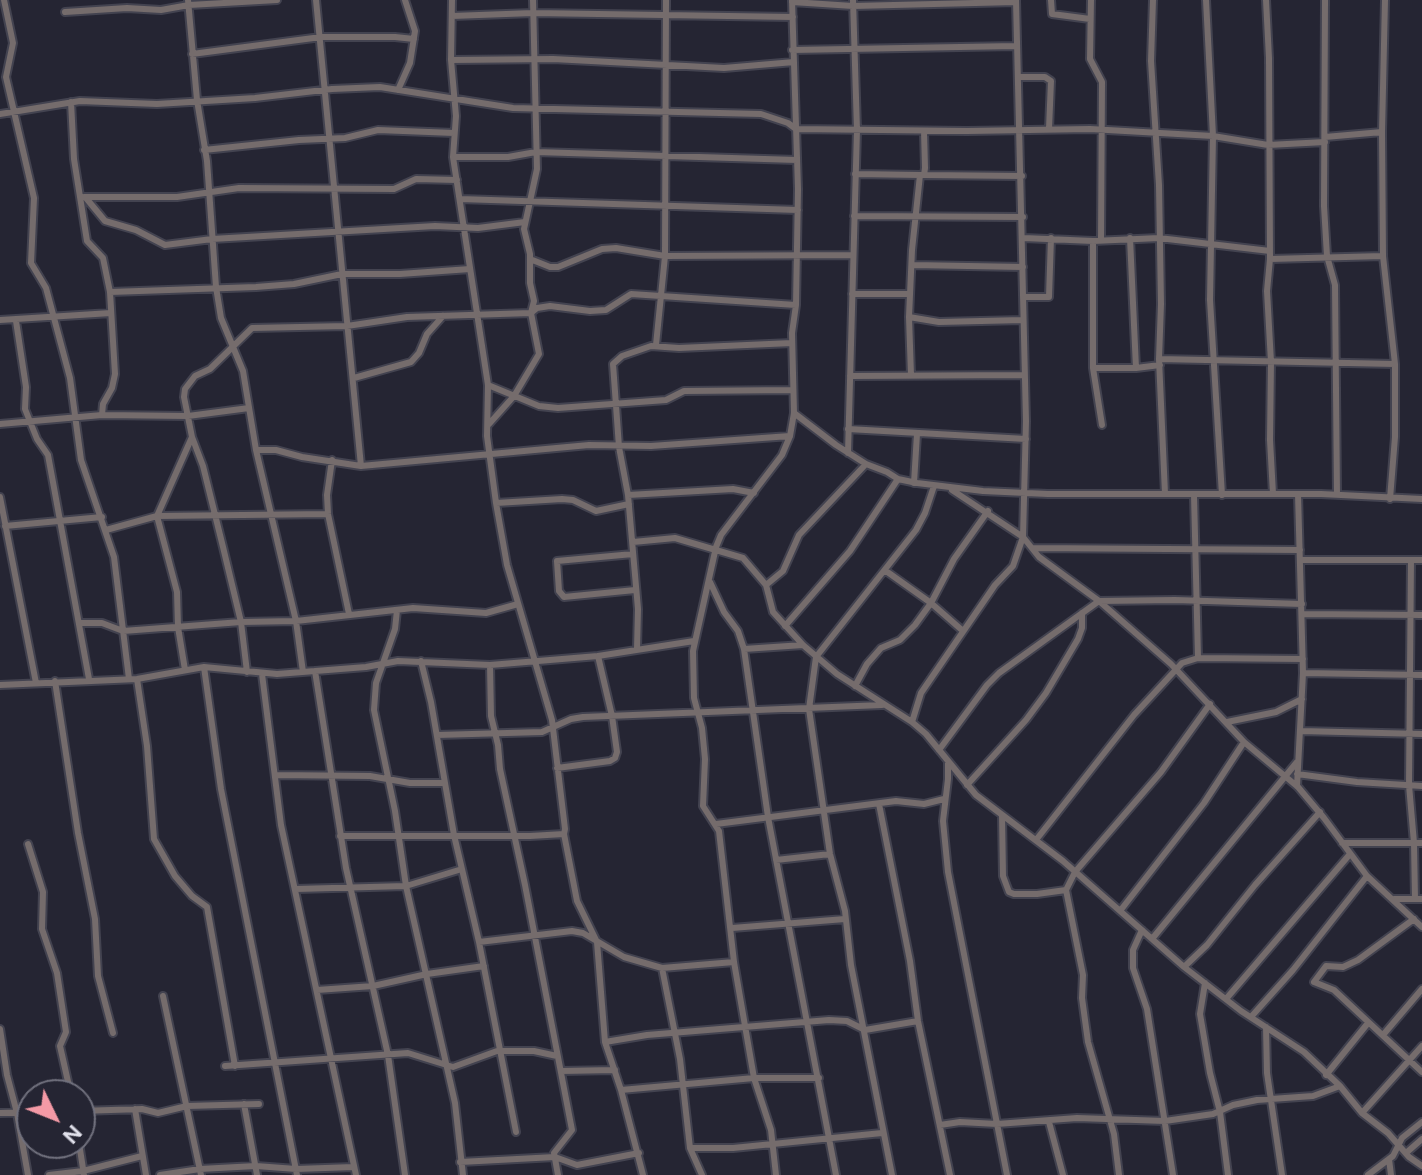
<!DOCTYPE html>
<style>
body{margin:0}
#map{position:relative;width:1422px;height:1175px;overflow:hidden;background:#252533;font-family:"DM Sans",sans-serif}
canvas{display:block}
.north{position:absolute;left:16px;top:1079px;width:80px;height:80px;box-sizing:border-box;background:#252533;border:2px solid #70707d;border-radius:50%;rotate:133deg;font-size:22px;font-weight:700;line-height:32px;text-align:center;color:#e1e1eb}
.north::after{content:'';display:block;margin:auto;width:28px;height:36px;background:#f49aa6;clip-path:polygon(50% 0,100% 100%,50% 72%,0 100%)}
</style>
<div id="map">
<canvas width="1422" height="1175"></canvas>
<div class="north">N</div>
</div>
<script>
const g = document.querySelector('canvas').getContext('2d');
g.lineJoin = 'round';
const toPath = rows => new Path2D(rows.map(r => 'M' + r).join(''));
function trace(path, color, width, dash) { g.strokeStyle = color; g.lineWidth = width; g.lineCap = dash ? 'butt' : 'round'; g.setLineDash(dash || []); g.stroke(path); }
const minor = toPath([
 [4,0,13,43,6,77,34,198,31,263,46,288,70,378,81,460,114,557,129,679],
 [188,0,197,100,207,161,216,287,221,318,243,371,256,450,296,621,303,672],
 [316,0,361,466],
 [1051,0,1052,14,1090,19],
 [1091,0,1090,59,1102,82,1101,240],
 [1153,0,1151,61,1159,185,1161,304,1159,359,1165,494],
 [1206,0,1213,136,1210,300,1222,495],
 [1266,0,1269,58,1270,259,1267,291,1271,362,1270,440,1273,494],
 [1325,0,1324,206,1327,256,1335,285,1337,494],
 [1385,0,1382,132,1383,256,1395,364,1395,437,1390,499],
 [792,2,853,6,1016,2],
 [65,12,127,8,161,10,189,5,277,0],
 [452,16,533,13,793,17],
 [792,50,1016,46],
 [192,54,321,37,395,37,414,39],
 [451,60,553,59,724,68,794,62],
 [1018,77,1045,77,1051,81,1049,129],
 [398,90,410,63,415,31,405,0],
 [0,114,80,101,157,104,255,98,332,89,380,87,513,108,761,114,788,123,796,129,967,131,1090,129,1213,136,1268,145,1325,142],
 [1325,137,1382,132],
 [204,150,299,140,345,138,378,130,454,133],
 [453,157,508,157,536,152,797,160],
 [855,174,920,175],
 [924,175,1022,176],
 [84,197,177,197,239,188,394,189,416,179,457,180],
 [86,198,105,221,136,230,165,245,212,239,435,226,478,228,525,222],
 [460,199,798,210],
 [854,216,1023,217],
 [1024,238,1093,241,1159,238,1270,251],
 [1130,238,1136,368],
 [1093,241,1093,368,1136,368,1160,365],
 [530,259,550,267,558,267,602,249,616,248,665,256,852,255],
 [1270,259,1383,256],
 [913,265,1023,267],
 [110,292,256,287,294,284,342,274,400,274,470,269],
 [852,294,910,294],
 [1024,297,1049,297,1051,238],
 [909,317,939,322,1023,320],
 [0,320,111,313],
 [16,321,26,387,25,409,37,439,48,455,89,679],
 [656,345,665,256,666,0],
 [1159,359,1395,364],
 [1093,368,1102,425],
 [911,375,909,317,912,250,920,175,924,175,925,168,924,131],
 [850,376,1024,375],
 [354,378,411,362,419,353,427,334,443,316],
 [488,385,539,406,558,408,666,400,684,391,793,390],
 [794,413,836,445,866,464,887,472,898,479,917,483,983,491,1048,494,1321,494,1422,499],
 [102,415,188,416,249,408],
 [0,424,102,415,103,404,112,388,115,374,110,292,103,258,87,241,74,159,71,102],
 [489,424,514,396,539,354,531,313,534,301,530,283,530,254,524,229,537,169,533,0],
 [848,429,1026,439],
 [192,437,203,466,223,547,241,622,247,672],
 [256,450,276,450,302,457,361,466,589,445,651,446,790,436],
 [848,453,857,130,853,0],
 [332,460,327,495,328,514,349,614],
 [914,483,917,434],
 [952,490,1023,537,1039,557,1099,601,1171,664,1244,742,1298,787,1324,818,1367,876,1422,927],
 [628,495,733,489,754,493],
 [1194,495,1198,658],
 [0,497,36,683],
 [496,503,562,499,573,500,596,511,629,504],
 [5,526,102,517],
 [106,530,157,516,192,437,184,397,185,389,195,376,210,369,252,328,347,326,407,317,531,313,537,308,550,306,590,311,606,310,631,294,796,305],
 [633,542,675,538,743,558,766,585,773,612,803,645,837,674,912,722,926,734,976,795,1063,861,1184,967,1241,1011,1304,1052,1340,1086,1362,1113,1388,1133,1409,1157,1422,1166],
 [1033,548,1300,550],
 [633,554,557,561,559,591,564,597,635,590],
 [1301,560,1422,560],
 [1411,560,1409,785,1414,843,1415,899],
 [886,571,931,603,963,631],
 [710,582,724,612,738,631,744,649,768,817,836,1175],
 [766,585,783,571,799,535,866,464],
 [397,610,395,629,376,683,374,710,395,811,406,886,455,1103,463,1175],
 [1302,614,1422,615],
 [80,623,102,623,123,631,241,622,296,621,413,608,486,613,518,604],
 [785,626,850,551,898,479],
 [637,649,638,609,628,495,619,447,613,364,622,356,651,346,679,348,792,343],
 [744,649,803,645],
 [421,661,431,702,454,835,479,942,516,1132],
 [490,665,491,716,498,745,500,769,525,885,572,1130,554,1153,558,1175],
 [204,667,221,789,297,1175],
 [185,670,178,627,177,592,157,516,328,514],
 [315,671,346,868,388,1055,405,1175],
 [1303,673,1422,675],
 [262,674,281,825,356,1175],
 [137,679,147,746,154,839,175,876,192,896,207,907,235,1066],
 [55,681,78,833,95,919,98,976,113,1033],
 [0,685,137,679,204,667,277,674,366,667,398,661,490,665,598,656,694,641],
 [855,686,867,664,881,648,900,640,915,625,931,603,954,559,988,511],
 [912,722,921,693,995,585,1013,566,1023,537,1026,421,1016,0],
 [1227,722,1276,712,1302,699],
 [1301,731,1422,734],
 [437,735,542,732,571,719,583,717,882,705],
 [939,750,987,685,999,673,1099,601,1175,600,1302,604],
 [948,761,948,779,943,821,948,872,1007,1175],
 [557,768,610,761,615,758,617,752,612,716,598,656],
 [1297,774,1357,782,1422,786],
 [275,775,370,776,410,783,443,783],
 [967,785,1026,720,1046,693,1078,639,1082,628,1082,613],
 [1297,786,1303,673,1298,494],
 [879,804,910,961,918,1021,950,1175],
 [1002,815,1003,876,1009,892,1014,894,1037,894,1066,890,1075,872,1161,772,1210,704],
 [716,824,896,801,924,804,944,799],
 [564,834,577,901,597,942,605,1042,621,1090,643,1175],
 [340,836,530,836,564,834,565,829,552,720,507,565,496,503,487,436,488,385,453,157,456,116,451,60,452,0],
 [1036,840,1134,715,1182,663,1198,658,1303,659],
 [1342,843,1422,843],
 [28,844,43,892,42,929,57,973,66,1032,60,1046,71,1095],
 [776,860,830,854],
 [296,889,406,886,462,869],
 [1066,890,1083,975,1082,998,1088,1042,1114,1134,1119,1175],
 [1394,899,1422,899],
 [1120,911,1204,803,1244,742],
 [1414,919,1358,960,1343,967,1326,966,1314,982,1334,990,1422,1072],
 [732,928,845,919],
 [1142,930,1133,950,1133,968,1147,1009,1173,1175],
 [1152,939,1297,762],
 [479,942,572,931,583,933,624,957,662,968,734,962],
 [1184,967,1207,945,1255,885,1320,812],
 [662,968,680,1059,690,1148,702,1175],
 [1205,983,1200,1014,1210,1073,1220,1112,1228,1175],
 [317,990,373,986,427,974,484,966],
 [163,996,201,1175],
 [1226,999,1350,854],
 [1251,1017,1293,970,1367,876],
 [1266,1027,1267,1073,1282,1175],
 [0,1029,7,1075,17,1113,28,1175],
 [1383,1035,1422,989],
 [605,1042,647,1035,829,1020,847,1021,865,1030,918,1021],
 [225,1066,408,1053,453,1067,497,1051,534,1051,557,1056],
 [561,1071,615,1070],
 [1326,1075,1368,1023],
 [621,1090,754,1078,819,1078],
 [244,1104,257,1175],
 [135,1109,146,1175],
 [80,1111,142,1109,158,1113,187,1106,259,1104],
 [0,1113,32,1112],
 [1362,1113,1422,1046],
 [1049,1122,1063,1175],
 [940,1125,960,1122,997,1124,1077,1118,1165,1121,1213,1114,1233,1105,1257,1100,1313,1096,1340,1086],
 [79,1143,84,1175],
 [690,1148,733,1148,882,1133],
 [1406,1153,1422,1139],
 [1389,1159,1391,1175],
 [460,1162,555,1157,577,1165,639,1153],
 [49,1175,83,1171,142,1156],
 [160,1175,200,1169,256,1166,296,1169,354,1167],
 [776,1175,771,1130,754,1078,734,962,719,831,703,806,705,759,702,728,694,698,693,651,716,547,721,535,782,455,790,436,794,413,792,333,796,305,798,189,792,0],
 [892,1175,851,965,845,911,830,854,809,709,816,657,916,530,925,513,934,486],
 [1368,1175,1393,1156,1402,1138,1422,1122]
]);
trace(minor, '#434350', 10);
trace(minor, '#756c6c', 6);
</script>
